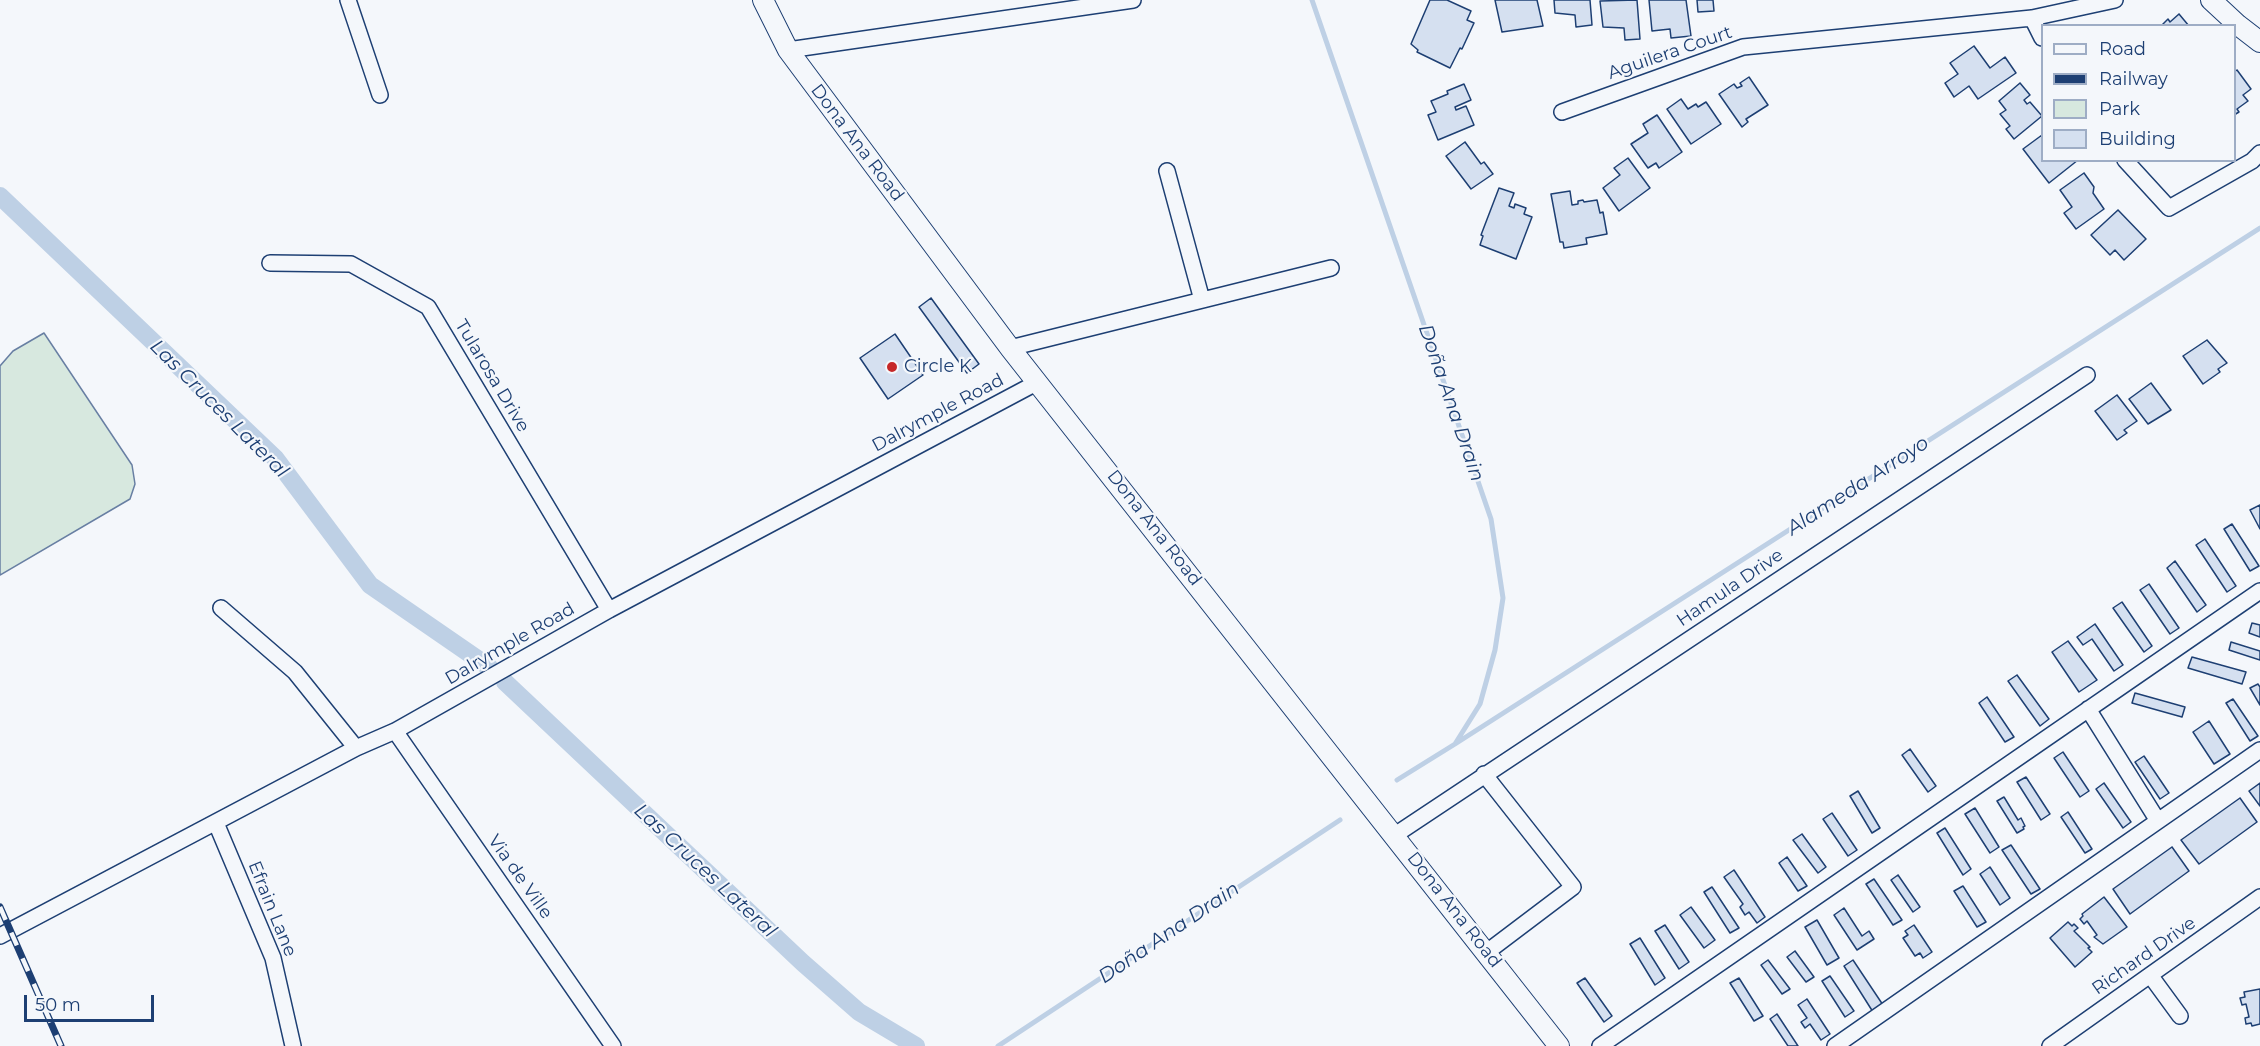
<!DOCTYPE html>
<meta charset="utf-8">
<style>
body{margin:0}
#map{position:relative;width:2260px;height:1046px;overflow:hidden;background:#f4f7fb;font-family:Montserrat,sans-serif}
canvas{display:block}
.legend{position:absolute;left:2041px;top:24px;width:195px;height:138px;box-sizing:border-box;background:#f4f7fb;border:2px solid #9eadc5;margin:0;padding:8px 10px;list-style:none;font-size:18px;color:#1d3f73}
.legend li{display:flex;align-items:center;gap:12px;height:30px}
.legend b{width:30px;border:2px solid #9eadc5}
.scale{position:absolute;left:24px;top:995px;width:130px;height:27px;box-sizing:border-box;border:3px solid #1d3f73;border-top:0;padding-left:8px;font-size:18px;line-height:21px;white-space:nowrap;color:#1d3f73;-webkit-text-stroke:4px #f4f7fb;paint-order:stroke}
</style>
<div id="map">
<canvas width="2260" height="1046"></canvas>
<ul class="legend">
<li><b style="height:8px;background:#f4f7fb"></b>Road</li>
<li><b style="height:8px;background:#1d3f73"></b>Railway</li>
<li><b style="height:16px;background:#d7e8df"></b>Park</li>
<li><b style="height:16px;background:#d5e0f0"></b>Building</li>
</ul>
<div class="scale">50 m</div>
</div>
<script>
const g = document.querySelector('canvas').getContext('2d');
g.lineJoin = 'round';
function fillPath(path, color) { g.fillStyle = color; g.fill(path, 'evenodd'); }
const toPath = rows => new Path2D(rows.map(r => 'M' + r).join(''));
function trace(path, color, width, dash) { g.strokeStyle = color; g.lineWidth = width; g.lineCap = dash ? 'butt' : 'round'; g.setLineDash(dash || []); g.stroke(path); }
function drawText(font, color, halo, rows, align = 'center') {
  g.font = font + ' Montserrat,sans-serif'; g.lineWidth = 4.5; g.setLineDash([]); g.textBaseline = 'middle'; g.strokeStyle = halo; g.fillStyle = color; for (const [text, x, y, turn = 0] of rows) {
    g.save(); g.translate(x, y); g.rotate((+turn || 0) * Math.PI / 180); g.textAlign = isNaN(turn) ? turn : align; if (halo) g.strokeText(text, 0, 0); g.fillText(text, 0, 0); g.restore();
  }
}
const green = toPath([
 [44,333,132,465,135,484,130,499,0,575,0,366,13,351,44,333]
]);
const stream = toPath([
 [1312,0,1491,519,1503,598,1495,650,1480,704,1455,744,1397,780],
 [1455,744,2260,228],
 [998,1046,1340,820]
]);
const canal = toPath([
 [0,196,275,458,370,585,489,667],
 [505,682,803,963,859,1012,916,1046]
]);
const building = toPath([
 [1430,0,1447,0,1471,11,1467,20,1474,23,1462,49,1460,48,1450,68,1417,52,1418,50,1411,44,1430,0],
 [1495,0,1537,0,1543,26,1502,32,1495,0],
 [1554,0,1590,0,1592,25,1576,27,1575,15,1555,13,1554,0],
 [1637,0,1640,39,1625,40,1624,28,1603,27,1600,1,1637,0],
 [1649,0,1686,0,1691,36,1671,38,1670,29,1652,31,1649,0],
 [1697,0,1713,0,1714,11,1698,12,1697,0],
 [2179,14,2189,26,2161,26,2168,19,2170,22,2179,14],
 [1974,46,1990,68,2005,57,2016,73,1978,99,1969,86,1954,97,1945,83,1958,74,1950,63,1974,46],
 [2237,70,2251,89,2243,95,2248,101,2237,109,2239,112,2234,115,2234,72,2237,70],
 [1749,77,1768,105,1746,119,1748,122,1742,127,1719,94,1734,84,1737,88,1742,86,1740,83,1749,77],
 [2020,83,2030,95,2024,100,2027,104,2030,102,2042,116,2014,139,2006,129,2010,126,2000,114,2006,110,1999,101,2020,83],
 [1464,84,1471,100,1455,107,1456,110,1466,106,1474,125,1438,140,1428,115,1436,112,1431,101,1448,94,1447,91,1464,84],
 [1681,99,1688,109,1696,104,1698,107,1706,102,1721,124,1691,144,1667,109,1681,99],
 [1657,115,1682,152,1659,168,1656,163,1648,168,1631,144,1648,133,1643,124,1657,115],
 [2042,135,2042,160,2078,160,2049,183,2023,149,2042,135],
 [1465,142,1481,164,1484,162,1493,174,1471,189,1446,156,1465,142],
 [1628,158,1650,188,1619,211,1603,188,1620,175,1614,168,1628,158],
 [2084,173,2094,187,2093,193,2104,209,2076,229,2064,213,2072,207,2060,190,2084,173],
 [1499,188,1514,193,1509,206,1514,208,1515,204,1526,208,1524,214,1532,217,1516,259,1480,245,1483,236,1481,235,1499,188],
 [1570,191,1572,205,1578,204,1578,201,1583,200,1584,202,1597,200,1600,213,1603,212,1607,234,1586,238,1587,244,1564,248,1563,242,1560,242,1551,194,1570,191],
 [2118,210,2146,239,2124,260,2115,250,2110,255,2091,235,2118,210],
 [931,298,979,364,967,373,919,307,931,298],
 [895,334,923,375,888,399,860,358,895,334],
 [2207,340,2227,363,2218,369,2220,372,2203,384,2183,356,2207,340],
 [2151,383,2171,410,2148,424,2129,399,2151,383],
 [2117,395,2137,421,2124,430,2127,433,2117,440,2095,411,2117,395],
 [2260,505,2260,529,2250,510,2260,505],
 [2232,524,2259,566,2250,571,2224,529,2232,524],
 [2205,539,2236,586,2227,592,2196,545,2205,539],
 [2175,561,2206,605,2197,612,2167,568,2175,561],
 [2149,584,2179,628,2170,634,2140,590,2149,584],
 [2122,602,2152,646,2144,652,2113,608,2122,602],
 [2252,623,2260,625,2260,637,2249,633,2252,623],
 [2095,624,2123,665,2114,671,2092,639,2083,645,2077,637,2095,624],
 [2068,641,2097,680,2079,692,2052,652,2068,641],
 [2231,642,2260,651,2260,660,2229,650,2231,642],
 [2192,657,2246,672,2242,684,2188,668,2192,657],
 [2017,675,2049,719,2040,726,2008,681,2017,675],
 [2258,684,2260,687,2260,705,2250,688,2258,684],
 [2135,693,2185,707,2182,717,2132,703,2135,693],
 [1987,697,2014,737,2005,742,1979,703,1987,697],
 [2233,699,2258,736,2250,741,2226,703,2233,699],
 [2209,721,2230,754,2214,764,2193,732,2209,721],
 [1910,749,1936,786,1928,792,1902,755,1910,749],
 [2063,752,2089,791,2080,797,2054,758,2063,752],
 [2144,756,2169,793,2160,799,2135,762,2144,756],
 [2026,777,2050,814,2041,820,2017,782,2026,777],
 [2104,783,2131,822,2123,828,2096,789,2104,783],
 [2260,783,2260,806,2249,791,2260,783],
 [1858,791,1880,828,1872,833,1850,796,1858,791],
 [2004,797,2018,820,2021,818,2025,826,2023,827,2024,829,2017,833,1997,801,2004,797],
 [2240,798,2257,822,2199,864,2181,840,2240,798],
 [1975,808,1999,847,1990,853,1965,814,1975,808],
 [2068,812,2092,849,2085,853,2061,817,2068,812],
 [1832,813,1857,850,1848,856,1823,819,1832,813],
 [1945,828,1971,869,1963,875,1937,833,1945,828],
 [1802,834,1826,867,1818,873,1793,840,1802,834],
 [2011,845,2040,889,2031,894,2002,850,2011,845],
 [2172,847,2189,871,2130,914,2113,889,2172,847],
 [1787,857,1807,886,1798,891,1779,863,1787,857],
 [1990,867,2010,898,2000,905,1980,874,1990,867],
 [1734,870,1765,917,1757,923,1749,912,1745,915,1740,907,1743,904,1724,877,1734,870],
 [1898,875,1920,907,1913,912,1891,880,1898,875],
 [1874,879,1902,920,1893,925,1866,884,1874,879],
 [1963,886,1986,922,1977,927,1954,891,1963,886],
 [1712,887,1739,928,1730,933,1704,892,1712,887],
 [2104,897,2127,927,2103,944,2094,937,2097,935,2087,921,2084,924,2080,919,2083,916,2082,914,2104,897],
 [1691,907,1715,940,1704,948,1680,915,1691,907],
 [1844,908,1862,936,1869,931,1874,939,1857,950,1834,915,1844,908],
 [1817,920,1839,958,1827,965,1805,927,1817,920],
 [2068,922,2072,926,2074,924,2078,928,2074,931,2090,947,2088,948,2092,952,2075,967,2050,938,2068,922],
 [1665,925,1689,962,1679,969,1655,931,1665,925],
 [1914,925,1932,952,1923,958,1920,953,1915,956,1903,938,1908,935,1905,931,1914,925],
 [1640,938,1665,978,1655,985,1630,944,1640,938],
 [1795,951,1814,977,1806,982,1787,957,1795,951],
 [1768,960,1790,989,1782,994,1761,965,1768,960],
 [1853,960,1883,1005,1873,1012,1844,966,1853,960],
 [1830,976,1854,1011,1845,1017,1822,981,1830,976],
 [1585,978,1612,1016,1604,1022,1577,983,1585,978],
 [1739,978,1763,1016,1754,1021,1730,983,1739,978],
 [2260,989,2260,1024,2252,1026,2251,1023,2246,1024,2245,1018,2249,1017,2246,1004,2242,1005,2240,998,2245,997,2244,992,2260,989],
 [1807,999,1830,1034,1821,1040,1810,1024,1805,1028,1801,1022,1807,1018,1798,1005,1807,999],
 [1777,1014,1798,1046,1788,1046,1770,1019,1777,1014]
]);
const minor = toPath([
 [348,0,380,95],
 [2032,18,2042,38],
 [788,50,1133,0],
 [1562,112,1743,47,2032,18,2115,0],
 [2125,160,2169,208,2252,161,2260,153],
 [1167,171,1202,300],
 [270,263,351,264,428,307,609,610],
 [1010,348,1331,268],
 [221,608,295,672,356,748],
 [2088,709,2158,821],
 [395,731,613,1046],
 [1484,774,1573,887,1487,952],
 [216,823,273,958,293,1046],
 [1395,835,2087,375],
 [0,936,356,748,395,731,609,610,1038,382],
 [2150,975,2180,1016],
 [1600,1046,2260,591],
 [1835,1046,2260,750],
 [2050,1046,2260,897]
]);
const tertiary = toPath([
 [763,0,788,50,1010,348,1559,1046],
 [2211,0,2238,25,2260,42]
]);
const rail = toPath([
 [0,907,61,1046]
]);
const markers = [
 [892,367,6,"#c62828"]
];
const streetNames = [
 ["Aguilera Court",1670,53,-19],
 ["Dona Ana Road",857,143,53],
 ["Tularosa Drive",492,376,59],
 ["Dalrymple Road",938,413,-28],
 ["Dona Ana Road",1154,528,52],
 ["Hamula Drive",1730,588,-34],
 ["Dalrymple Road",510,644,-30],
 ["Via de Ville",520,877,55],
 ["Efrain Lane",272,909,68],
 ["Dona Ana Road",1454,910,52],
 ["Richard Drive",2144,956,-35]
];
const poiNames = [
 ["Circle K",904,367]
];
const waterNames = [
 ["Doña Ana Drain",1451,403,71],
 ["Las Cruces Lateral",219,409,45],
 ["Alameda Arroyo",1858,486,-33],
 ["Las Cruces Lateral",705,871,43],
 ["Doña Ana Drain",1169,933,-34]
];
fillPath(green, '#d7e8df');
trace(green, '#687fa3', 1.5);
trace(stream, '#bed0e5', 5);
trace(canal, '#bed0e5', 18);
fillPath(building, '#d5e0f0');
trace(building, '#1d3f73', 1.5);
trace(minor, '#1d3f73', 18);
trace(tertiary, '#1d3f73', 22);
trace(minor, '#f4f7fb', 15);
trace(tertiary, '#f4f7fb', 20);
trace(rail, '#1d3f73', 7);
trace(rail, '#f4f7fb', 4.5, [14]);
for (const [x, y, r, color] of markers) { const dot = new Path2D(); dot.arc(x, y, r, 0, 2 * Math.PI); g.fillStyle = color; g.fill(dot); trace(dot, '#f4f7fb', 2); }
drawText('18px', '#1d3f73', '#f4f7fb', streetNames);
drawText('18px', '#1d3f73', '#f4f7fb', poiNames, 'left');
drawText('italic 20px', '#1d3f73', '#f4f7fb', waterNames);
</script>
